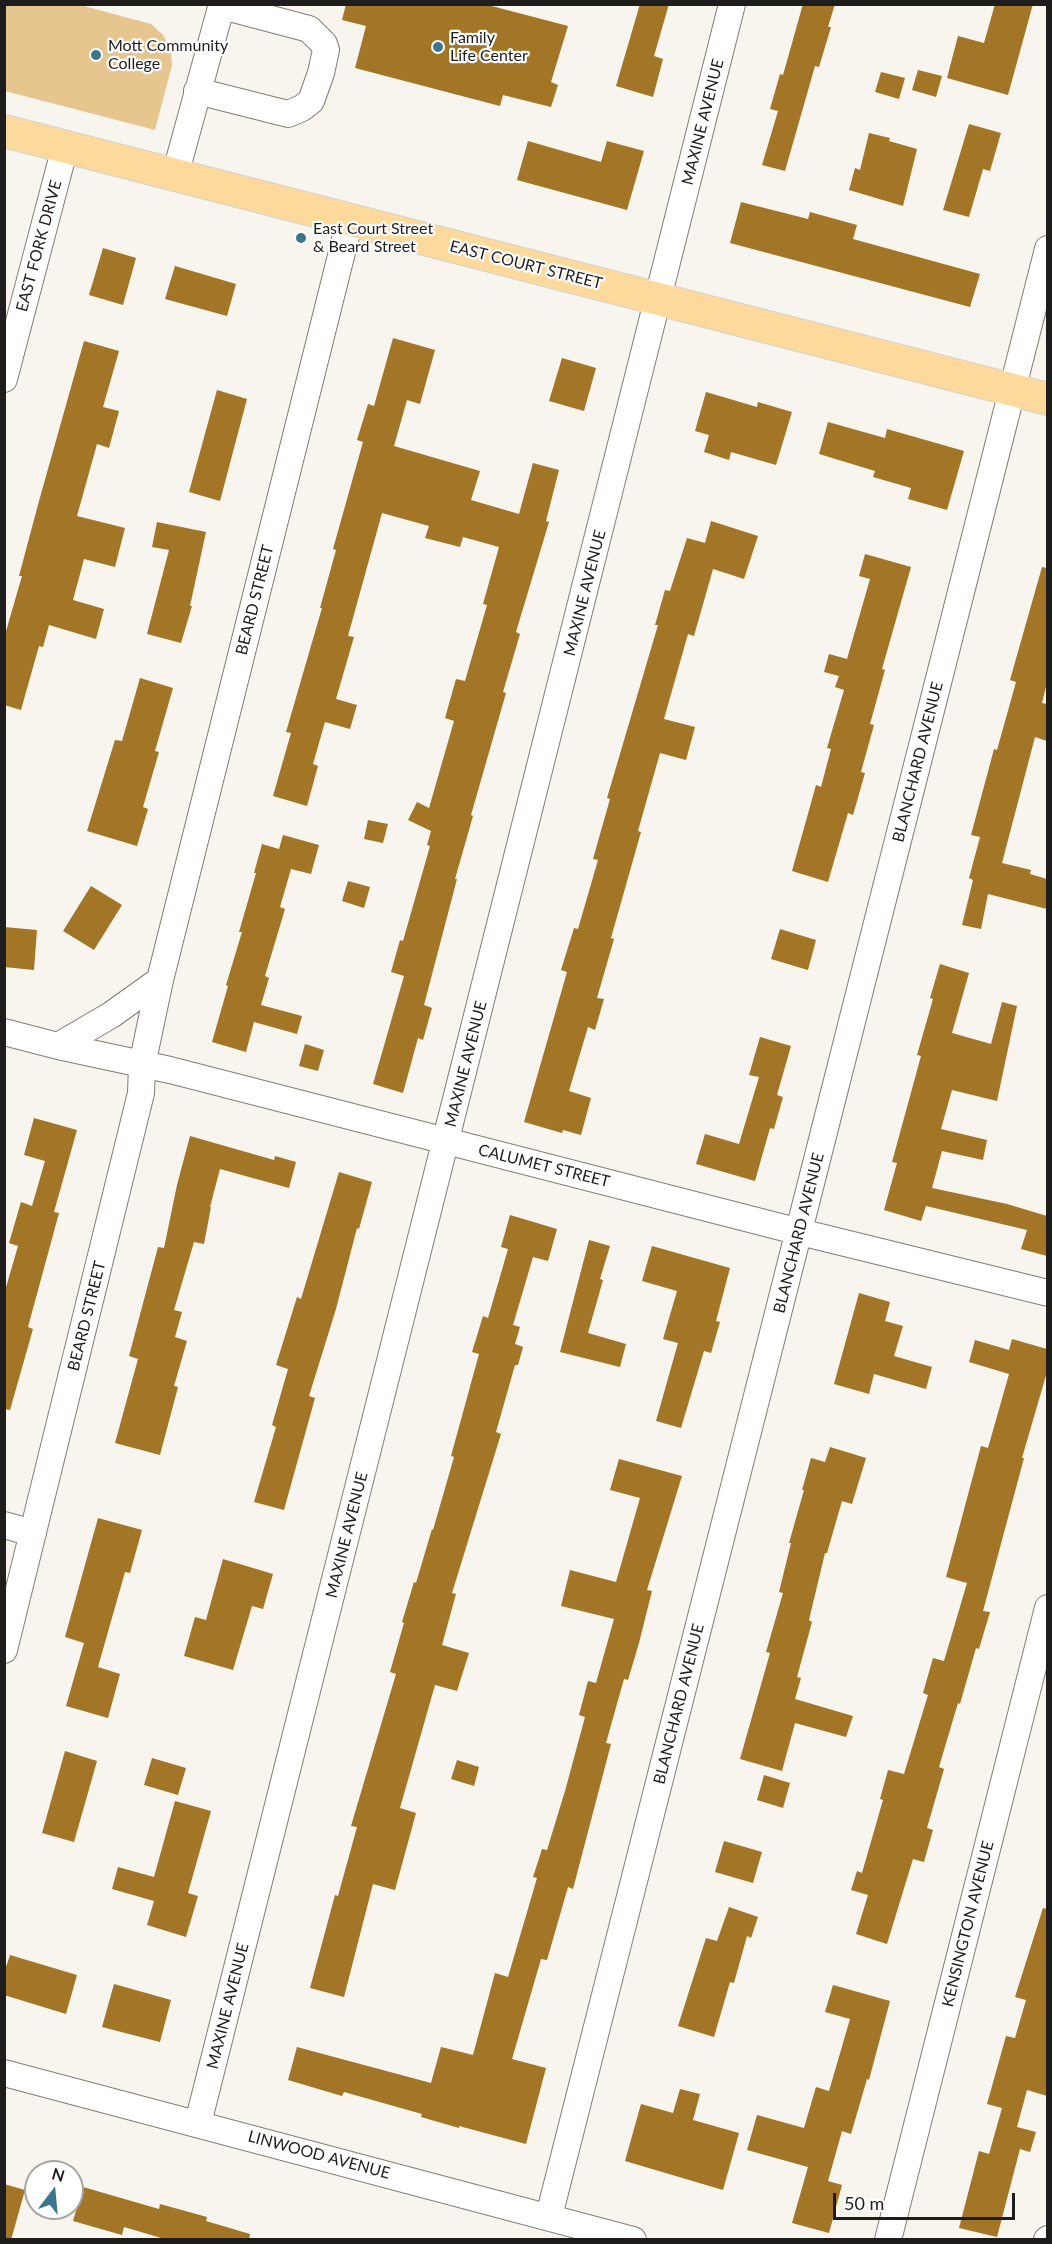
<!DOCTYPE html>
<style>
body{margin:0}
#map{position:relative;width:1052px;height:2244px;overflow:hidden;background:#f8f4ee;font-family:Lato,sans-serif}
canvas{display:block}
.frame{position:absolute;inset:0;border:6px solid #1f1d1b;pointer-events:none}
.north{position:absolute;left:24px;top:2160px;width:60px;height:60px;box-sizing:border-box;background:#fff;border:2px solid #a5a5a4;border-radius:50%;rotate:16deg;font-size:16px;font-weight:700;line-height:24px;text-align:center;color:#1f1d1b}
.north::after{content:'';display:block;margin:auto;width:21px;height:27px;background:#3b758e;clip-path:polygon(50% 0,100% 100%,50% 72%,0 100%)}
.scale{position:absolute;left:833px;top:2193px;width:182px;height:27px;box-sizing:border-box;border:3px solid #1f1d1b;border-top:0;padding-left:8px;font-size:18px;line-height:21px;white-space:nowrap;color:#1f1d1b;-webkit-text-stroke:4px #fff;paint-order:stroke}
</style>
<div id="map">
<canvas width="1052" height="2244"></canvas>
<div class="frame"></div>
<div class="north">N</div>
<div class="scale">50 m</div>
</div>
<script>
const g = document.querySelector('canvas').getContext('2d');
g.lineJoin = 'round';
function fillPath(path, color) { g.fillStyle = color; g.fill(path, 'evenodd'); }
const toPath = rows => new Path2D(rows.map(r => 'M' + r).join(''));
function trace(path, color, width, dash) { g.strokeStyle = color; g.lineWidth = width; g.lineCap = dash ? 'butt' : 'round'; g.setLineDash(dash || []); g.stroke(path); }
function drawText(font, color, halo, rows, align = 'center') {
  g.font = font + ' Lato,sans-serif'; g.lineWidth = 4.5; g.setLineDash([]); g.textBaseline = 'middle'; g.strokeStyle = halo; g.fillStyle = color; for (const [text, x, y, turn = 0] of rows) {
    g.save(); g.translate(x, y); g.rotate((+turn || 0) * Math.PI / 180); g.textAlign = isNaN(turn) ? turn : align; if (halo) g.strokeText(text, 0, 0); g.fillText(text, 0, 0); g.restore();
  }
}
const green = toPath([
 [4,5,80,5,151,24,163,35,171,51,172,65,155,130,5,91]
]);
const building = toPath([
 [346,4,484,4,568,26,551,82,558,85,551,107,503,95,500,106,355,68,366,26,342,20],
 [640,4,669,4,654,56,663,59,653,97,616,86],
 [803,4,835,4,828,27,831,27,819,67,815,66,785,171,762,165,778,111,770,109,780,74,783,75],
 [995,4,1033,4,1008,95,947,78,958,36,984,43],
 [918,70,942,76,936,97,912,90],
 [881,72,905,78,899,99,875,92],
 [969,124,1001,133,990,171,983,169,969,217,943,210],
 [869,133,890,138,889,141,917,149,903,206,849,190,855,168,860,170],
 [528,141,601,162,607,141,644,151,627,210,517,180],
 [741,202,808,219,810,212,857,225,853,239,980,274,970,307,730,243],
 [103,248,136,258,123,305,89,295],
 [175,266,236,284,227,316,165,299],
 [393,338,435,350,420,404,407,400,394,446,480,471,471,500,519,514,533,463,559,470,546,521,549,522,516,632,520,634,503,692,506,693,471,815,473,816,455,879,457,879,424,1005,432,1008,423,1040,418,1038,403,1093,373,1084,404,976,391,972,400,940,403,941,430,846,427,845,431,831,408,820,417,802,429,808,454,721,445,718,456,679,465,681,487,605,483,604,499,547,463,537,460,547,425,538,429,526,382,513,348,636,354,637,336,699,357,705,350,729,325,722,313,764,318,766,307,806,273,796,291,733,286,732,322,608,320,608,336,550,333,549,363,442,357,440,368,404,374,406],
 [84,341,119,351,103,407,119,411,109,448,97,444,77,516,125,528,115,567,84,559,73,600,104,609,96,639,49,625,43,647,39,646,21,710,4,705,4,638,22,576,19,576,39,501],
 [562,358,596,368,584,411,549,401],
 [217,390,247,399,220,501,189,492],
 [706,392,757,407,758,402,792,412,776,465,731,452,729,460,704,452,709,435,695,431],
 [828,422,885,438,887,429,964,451,947,510,908,499,911,488,873,477,875,471,819,454],
 [711,521,758,536,744,579,713,569,694,636,688,634,664,719,695,727,686,760,660,753,638,831,641,832,611,938,614,939,597,998,604,999,595,1030,588,1027,569,1091,591,1098,581,1135,563,1130,562,1133,524,1122,567,972,561,970,574,928,578,929,598,860,593,859,610,799,607,798,658,625,655,625,665,590,670,591,687,538,705,543],
 [157,522,206,532,190,606,192,606,181,643,147,634,169,550,152,547],
 [865,554,911,567,882,669,885,670,870,724,874,725,861,772,865,773,853,815,848,813,828,882,792,871,816,785,821,787,831,749,827,748,844,690,835,687,839,676,824,672,829,654,847,659,870,579,859,576],
 [1042,567,1047,568,1047,683,1042,703,1047,704,1047,741,1035,737,1002,863,1031,870,1030,874,1047,879,1047,909,988,894,981,929,962,925,973,880,969,878,980,837,971,835,994,749,997,750,1016,682,1010,680],
 [140,678,173,688,155,751,159,752,143,807,148,809,137,846,87,831,115,740,122,741],
 [368,820,388,824,383,843,364,839],
 [283,835,319,845,311,874,291,869,280,907,285,909,265,976,269,978,261,1005,302,1016,297,1034,254,1022,246,1052,212,1042,228,986,226,985,242,932,239,932,256,873,254,873,262,844,279,849],
 [348,881,370,887,364,908,342,901],
 [91,886,122,905,94,950,63,931],
 [4,927,37,930,34,970,4,967],
 [780,929,816,940,808,970,771,959],
 [940,964,969,973,952,1033,991,1044,1002,1002,1017,1006,997,1101,952,1090,941,1129,987,1140,983,1160,942,1151,932,1188,1007,1204,1047,1216,1047,1256,1021,1249,1027,1230,926,1206,921,1221,884,1210,897,1163,892,1162,921,1056,917,1055,933,999,930,998],
 [760,1037,791,1046,777,1095,783,1097,774,1129,770,1128,755,1181,696,1164,705,1134,739,1144,759,1077,749,1075],
 [305,1044,324,1050,318,1071,299,1066],
 [34,1118,77,1130,54,1212,59,1213,28,1327,33,1329,10,1410,4,1409,4,1294,18,1246,9,1243,21,1202,32,1206,45,1161,24,1155],
 [190,1136,274,1160,275,1156,296,1162,289,1188,220,1169,210,1207,211,1207,204,1244,194,1242,174,1310,182,1312,175,1337,187,1341,174,1386,178,1387,160,1455,115,1443,138,1359,129,1356,158,1247,164,1248,177,1185],
 [339,1172,372,1182,359,1229,357,1228,336,1309,309,1396,315,1398,284,1510,254,1502,276,1427,272,1425,288,1369,276,1365,297,1297,301,1299],
 [510,1215,557,1229,548,1261,533,1257,513,1325,520,1327,515,1344,523,1347,518,1365,515,1365,496,1432,501,1434,452,1593,456,1594,442,1645,469,1653,457,1691,435,1685,400,1808,416,1813,395,1890,373,1884,344,1997,310,1988,335,1895,338,1896,357,1827,351,1826,396,1674,390,1672,404,1623,402,1622,414,1582,416,1583,432,1529,433,1530,454,1457,451,1456,479,1354,472,1352,483,1316,488,1318,508,1249,501,1247],
 [589,1240,610,1246,600,1279,603,1280,588,1333,626,1344,620,1367,560,1352],
 [652,1246,730,1268,716,1321,720,1322,711,1353,704,1351,681,1428,656,1421,678,1343,663,1339,677,1291,642,1281],
 [859,1293,890,1302,885,1321,903,1326,894,1356,932,1367,926,1389,874,1374,869,1394,834,1384],
 [1012,1339,1047,1349,1047,1372,1022,1458,1024,1458,983,1611,990,1612,979,1649,976,1648,960,1704,958,1703,939,1767,944,1769,927,1828,933,1830,924,1862,913,1859,887,1944,856,1934,868,1895,851,1890,857,1871,862,1873,883,1800,880,1799,888,1770,904,1774,928,1695,923,1693,933,1658,944,1661,967,1583,946,1577,981,1446,988,1448,1009,1374,969,1362,975,1340,1009,1350],
 [830,1447,866,1458,852,1504,842,1501,827,1553,825,1553,809,1620,812,1622,797,1677,801,1678,795,1699,853,1716,846,1737,795,1723,782,1771,740,1759,770,1653,766,1652,783,1593,779,1592,791,1543,789,1543,804,1490,802,1490,811,1458,825,1462],
 [619,1459,682,1476,647,1590,652,1591,639,1643,628,1680,624,1679,606,1743,611,1744,573,1889,568,1887,547,1960,541,1959,512,2059,546,2068,526,2144,459,2126,459,2128,421,2117,422,2114,344,2092,342,2096,288,2080,297,2047,431,2083,441,2047,473,2055,495,1973,508,1977,537,1878,533,1877,542,1849,547,1850,565,1791,585,1717,579,1715,588,1681,596,1683,614,1619,561,1606,570,1570,616,1582,640,1498,610,1490],
 [98,1518,142,1530,130,1573,125,1572,98,1667,120,1674,108,1718,66,1706,84,1643,65,1637],
 [223,1559,273,1574,263,1609,252,1606,233,1670,184,1656,195,1617,206,1620],
 [65,1751,97,1761,74,1842,42,1833],
 [152,1758,186,1768,178,1795,144,1785],
 [457,1760,479,1767,474,1786,451,1779],
 [764,1775,790,1783,783,1808,757,1800],
 [175,1801,211,1811,188,1893,198,1896,186,1937,147,1925,154,1901,112,1889,118,1867,154,1877],
 [724,1841,762,1852,753,1883,715,1872],
 [729,1907,758,1917,751,1938,747,1936,734,1983,730,1982,714,2037,678,2026,706,1938,717,1941],
 [1043,1908,1047,1909,1047,2096,1027,2090,1017,2127,1036,2132,1030,2152,1020,2149,997,2237,959,2228,979,2151,989,2154,1002,2108,987,2104,1006,2036,1015,2038,1026,2000,1015,1997],
 [10,1955,77,1975,66,2014,4,1995,4,1973],
 [114,1984,171,2000,160,2042,102,2027],
 [833,1985,890,2001,869,2080,867,2079,851,2134,842,2131,828,2181,842,2185,829,2233,792,2223,808,2167,747,2150,757,2115,804,2128,816,2087,829,2091,850,2019,825,2012],
 [680,2089,700,2094,693,2120,739,2133,723,2190,625,2161,641,2104,673,2113],
 [4,2184,25,2190,11,2240,4,2240],
 [83,2187,159,2209,160,2204,207,2217,206,2221,250,2234,249,2240,168,2240,124,2227,122,2235,73,2221]
]);
const minor = toPath([
 [197,91,288,114,302,108,311,101,321,73,326,50,324,44,309,29,222,6],
 [175,175,222,4],
 [4,379,65,147],
 [4,1032,58,1046,170,1070,800,1232,1048,1293],
 [58,1046,111,1015,160,980],
 [4,1525,33,1533],
 [4,1650,141,1093,142,1065,160,980,350,220],
 [4,2073,633,2240],
 [198,2123,732,4],
 [549,2216,1048,249],
 [888,2240,1048,1608],
 [1047,2240,1048,2239]
]);
const major = toPath([
 [4,131,1048,399]
]);
const markers = [
 [438,47,6,"#3b758e"],
 [96,55,6,"#3b758e"],
 [301,238,6,"#3b758e"]
];
const poiNames = [
 ["Family",450,38],
 ["Life Center",450,56],
 ["Mott Community",108,46],
 ["College",108,64],
 ["East Court Street",313,229],
 ["& Beard Street",313,247]
];
const streetNames = [
 ["MAXINE AVENUE",703,122,-76],
 ["EAST FORK DRIVE",39,246,-75],
 ["EAST COURT STREET",526,265,14],
 ["MAXINE AVENUE",585,593,-76],
 ["BEARD STREET",255,600,-76],
 ["BLANCHARD AVENUE",918,762,-76],
 ["MAXINE AVENUE",466,1064,-76],
 ["CALUMET STREET",544,1166,14],
 ["BLANCHARD AVENUE",799,1233,-76],
 ["BEARD STREET",87,1316,-76],
 ["MAXINE AVENUE",347,1535,-76],
 ["BLANCHARD AVENUE",679,1704,-76],
 ["KENSINGTON AVENUE",968,1924,-76],
 ["MAXINE AVENUE",228,2006,-76],
 ["LINWOOD AVENUE",319,2155,15]
];
fillPath(green, '#e7c58f');
fillPath(building, '#a27626');
trace(minor, '#817e78', 28);
trace(major, '#d2d2d1', 34);
trace(minor, '#fff', 26);
trace(major, '#fdd99c', 32);
for (const [x, y, r, color] of markers) { const dot = new Path2D(); dot.arc(x, y, r, 0, 2 * Math.PI); g.fillStyle = color; g.fill(dot); trace(dot, '#fff', 2); }
drawText('16px', '#1f1d1b', '#fff', poiNames, 'left');
drawText('16px', '#1f1d1b', '#fff', streetNames);
</script>
